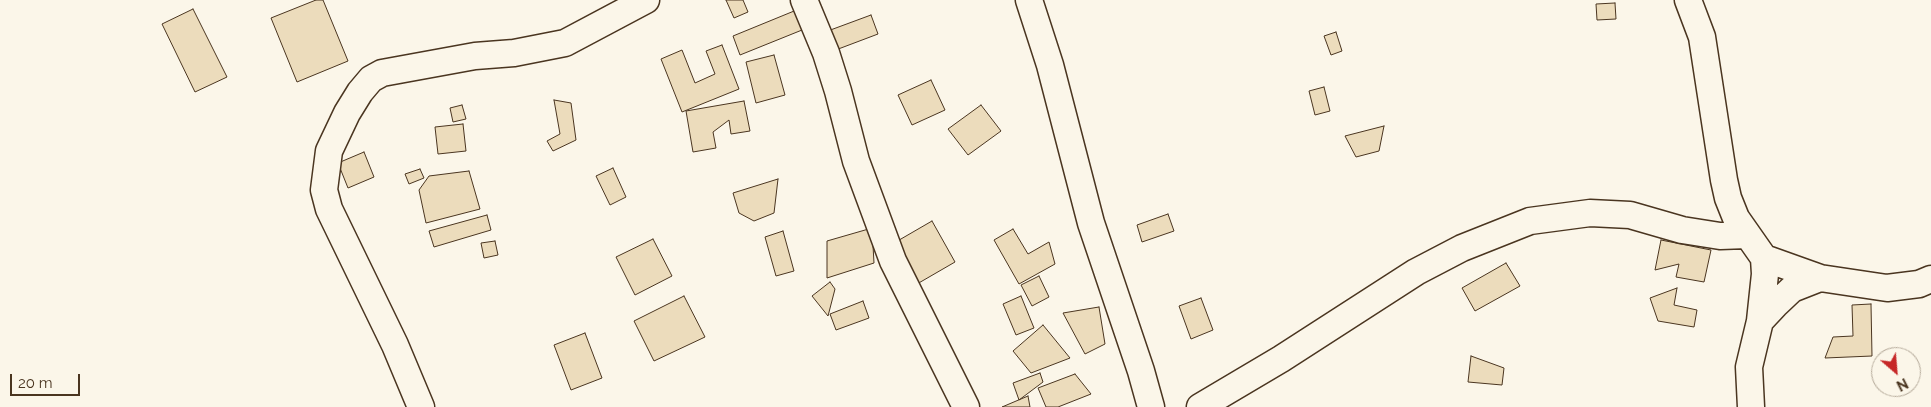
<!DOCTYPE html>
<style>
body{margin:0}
#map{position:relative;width:1931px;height:407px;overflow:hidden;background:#fbf6e9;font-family:Raleway,sans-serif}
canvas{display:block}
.north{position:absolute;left:1871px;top:347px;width:50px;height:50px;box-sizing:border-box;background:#fbf6e9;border:1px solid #b4a999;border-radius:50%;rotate:153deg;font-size:14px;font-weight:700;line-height:20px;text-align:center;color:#4a3520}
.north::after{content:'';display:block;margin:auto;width:18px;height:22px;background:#c62828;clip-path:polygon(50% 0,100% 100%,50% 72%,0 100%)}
.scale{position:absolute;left:10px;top:374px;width:70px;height:22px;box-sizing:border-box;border:2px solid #4a3520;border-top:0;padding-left:6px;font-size:15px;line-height:18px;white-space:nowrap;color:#4a3520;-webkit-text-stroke:4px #fbf6e9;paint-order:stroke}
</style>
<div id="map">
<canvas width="1931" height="407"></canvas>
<div class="north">N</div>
<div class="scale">20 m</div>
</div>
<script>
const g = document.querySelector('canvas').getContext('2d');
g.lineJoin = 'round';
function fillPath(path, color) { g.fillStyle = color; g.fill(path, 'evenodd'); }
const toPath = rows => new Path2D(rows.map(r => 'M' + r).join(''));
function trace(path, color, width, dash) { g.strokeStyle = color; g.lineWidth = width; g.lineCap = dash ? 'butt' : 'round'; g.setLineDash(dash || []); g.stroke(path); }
const building = toPath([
 [316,0,323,0,348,61,297,82,271,18,316,0],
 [726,0,743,0,748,12,734,18,726,0],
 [1615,3,1616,19,1597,20,1596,4,1615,3],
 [193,9,227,77,195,92,162,24,193,9],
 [799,9,807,28,740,55,733,36,799,9],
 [871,15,878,34,833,51,825,32,871,15],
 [1336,32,1342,51,1331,55,1324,36,1336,32],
 [722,45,739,89,682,112,661,59,682,50,695,83,715,74,706,51,722,45],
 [774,55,785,95,756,103,746,62,774,55],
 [931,80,945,110,912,125,898,95,931,80],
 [1324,87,1330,111,1315,115,1309,91,1324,87],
 [554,100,571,103,576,140,553,151,547,141,560,134,554,100],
 [744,101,750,131,731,134,729,120,713,132,716,148,693,152,686,111,744,101],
 [462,105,466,119,453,122,450,108,462,105],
 [981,105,1001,131,968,155,948,129,981,105],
 [463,124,466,151,438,154,435,127,463,124],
 [1384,126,1379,151,1356,157,1345,136,1384,126],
 [364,152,374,177,348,188,338,163,364,152],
 [613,168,626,197,610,205,596,176,613,168],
 [420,169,424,178,409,184,405,174,420,169],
 [469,171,480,209,426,223,419,190,429,176,469,171],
 [778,179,774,213,754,221,739,213,733,193,778,179],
 [1168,214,1174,231,1142,242,1137,225,1168,214],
 [487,215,491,230,434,247,429,231,487,215],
 [932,221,955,262,917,284,894,243,932,221],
 [872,228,874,263,827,278,827,241,872,228],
 [1013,229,1028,254,1049,242,1055,264,1019,284,994,240,1013,229],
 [783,231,794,271,776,276,765,237,783,231],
 [653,239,672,276,635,295,616,257,653,239],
 [1661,240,1711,250,1704,282,1676,277,1679,264,1655,270,1661,240],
 [495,241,498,255,484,258,481,243,495,241],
 [1506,263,1520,286,1475,311,1462,288,1506,263],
 [1039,276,1049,297,1032,306,1021,285,1039,276],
 [830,282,835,289,828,316,812,296,830,282],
 [1677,288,1674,305,1697,310,1694,327,1658,321,1650,298,1677,288],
 [684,296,705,337,654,361,634,321,684,296],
 [1021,296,1034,328,1016,335,1003,304,1021,296],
 [1201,298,1213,330,1191,339,1179,306,1201,298],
 [863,301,869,318,836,330,830,314,863,301],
 [1871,304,1872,356,1825,358,1833,337,1853,336,1852,305,1871,304],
 [1099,307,1105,344,1085,354,1063,313,1099,307],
 [1043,325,1070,358,1031,373,1013,351,1043,325],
 [585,333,602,378,571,390,554,345,585,333],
 [1471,356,1504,368,1502,385,1468,382,1471,356],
 [1040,373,1043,382,1019,400,1013,383,1040,373],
 [1075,374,1091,394,1058,407,1046,407,1038,388,1075,374],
 [1028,396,1030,407,1002,407,1028,396]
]);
const minor = toPath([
 [804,0,826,53,838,91,856,161,893,261,966,407],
 [1029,0,1050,65,1091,223,1141,371,1151,407],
 [1688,0,1702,37,1724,180,1728,198,1736,218,1764,258,1765,274,1760,321,1749,367,1751,407],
 [1764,258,1820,278,1887,288,1919,284,1931,279],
 [1760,321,1775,305,1792,289,1820,278],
 [421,407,395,345,329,209,324,190,329,151,347,113,360,92,371,79,382,73,475,56,514,53,565,43,646,0],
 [1200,407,1281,359,1416,272,1462,248,1530,221,1590,213,1630,215,1682,230,1720,236,1747,235]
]);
fillPath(building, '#ecdcbc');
trace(building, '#4a3520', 1);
trace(minor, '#4a3520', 29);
trace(minor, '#fbf6e9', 26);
</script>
